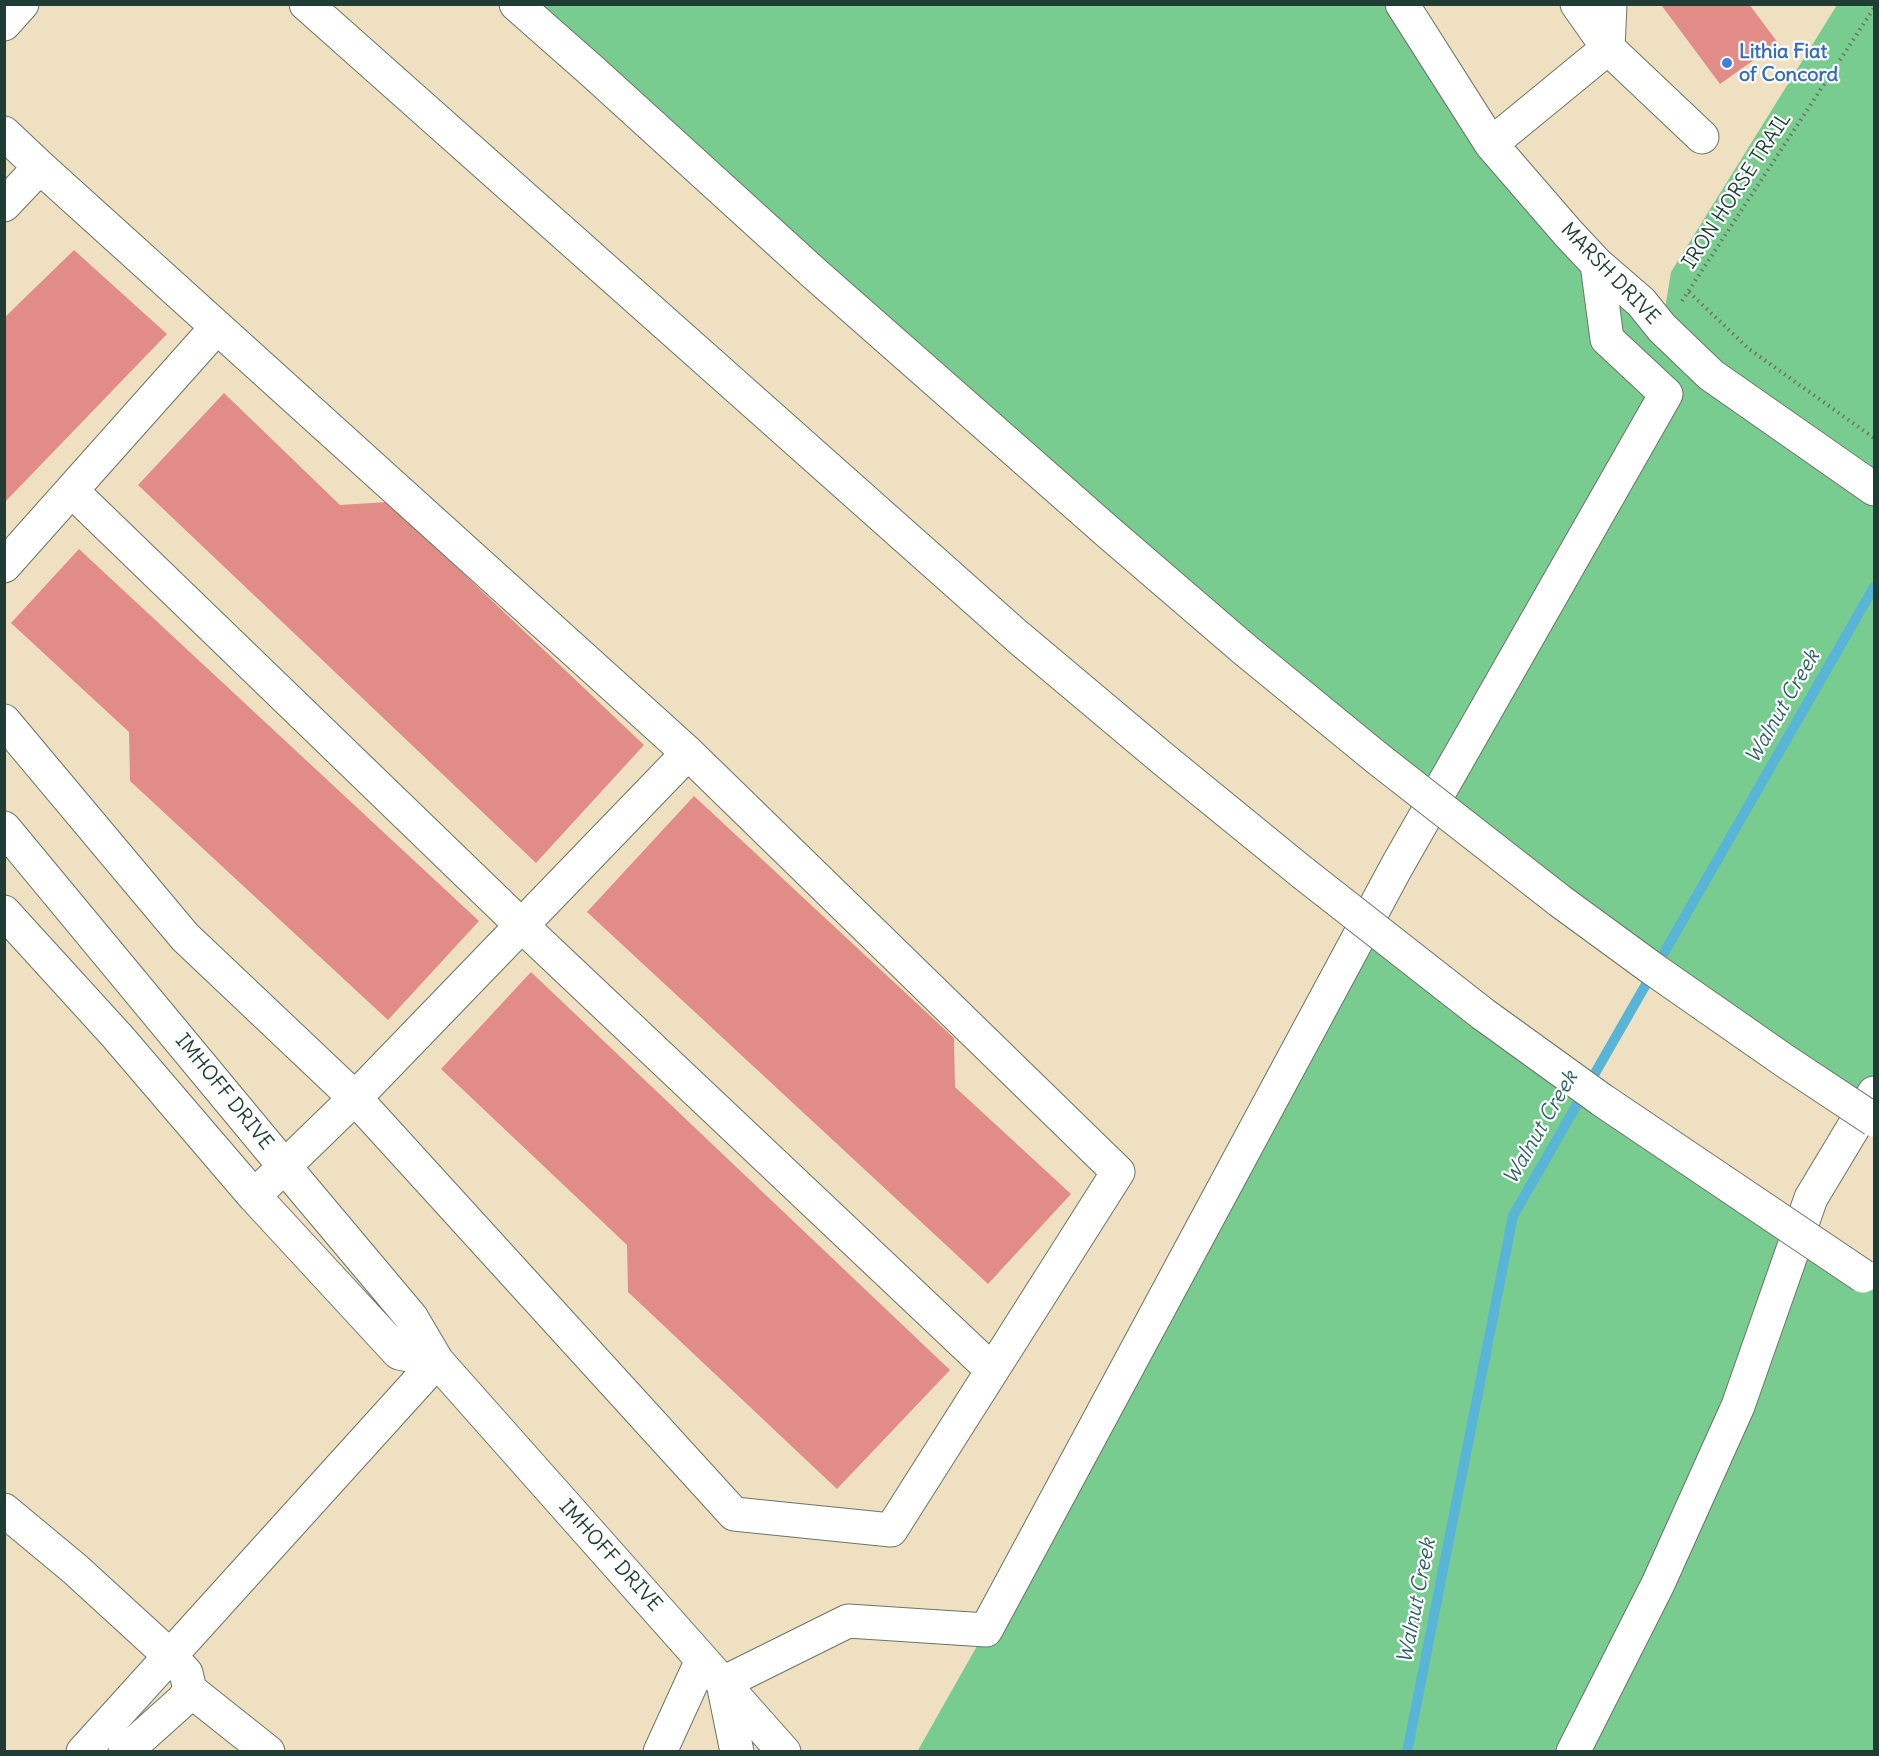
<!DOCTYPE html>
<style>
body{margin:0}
#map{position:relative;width:1879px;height:1756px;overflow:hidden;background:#efe0c2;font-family:Delius,sans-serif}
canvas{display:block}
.frame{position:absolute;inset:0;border:6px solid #1f3d34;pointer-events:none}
</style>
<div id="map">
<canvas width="1879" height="1756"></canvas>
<div class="frame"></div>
</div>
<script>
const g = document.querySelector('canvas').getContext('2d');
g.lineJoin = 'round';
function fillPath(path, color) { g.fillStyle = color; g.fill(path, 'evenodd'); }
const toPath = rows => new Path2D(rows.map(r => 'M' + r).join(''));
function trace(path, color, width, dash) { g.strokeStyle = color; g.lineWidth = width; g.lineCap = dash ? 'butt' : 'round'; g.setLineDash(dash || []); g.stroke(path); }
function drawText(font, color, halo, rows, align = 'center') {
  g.font = font + ' Delius,sans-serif'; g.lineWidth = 4.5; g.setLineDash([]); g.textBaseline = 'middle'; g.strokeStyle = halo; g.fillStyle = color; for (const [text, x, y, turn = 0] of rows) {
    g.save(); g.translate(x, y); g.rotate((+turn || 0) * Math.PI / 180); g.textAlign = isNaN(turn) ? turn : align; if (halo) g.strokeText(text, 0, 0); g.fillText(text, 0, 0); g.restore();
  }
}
const green = toPath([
 [543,5,1402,5,1491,144,1662,327,1671,272,1837,5,1874,5,1874,1120,1473,834,592,71],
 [1366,924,1874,1283,1874,1751,917,1752,986,1630]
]);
const stream = toPath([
 [1407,1752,1513,1216,1874,587]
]);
const building = toPath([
 [1664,4,1749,4,1778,43,1720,84,1662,6],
 [74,250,167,334,4,503,4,318],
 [224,393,340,505,388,502,644,745,536,863,138,485],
 [79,549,479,921,388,1020,130,781,129,732,11,623],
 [694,796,954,1038,955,1087,1071,1194,988,1284,587,912],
 [531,972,950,1370,837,1489,628,1292,627,1245,441,1069]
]);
const path = toPath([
 [1689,292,1749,349,1874,438],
 [1682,301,1874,8]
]);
const minor = toPath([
 [1402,4,1491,144,1568,233,1597,264,1641,302,1662,328,1711,375,1874,489],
 [1577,4,1608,48,1702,137],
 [4,24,22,4],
 [4,133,40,167,688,753,355,1098,254,1196],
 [1491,144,1608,48,1610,4],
 [4,205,40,167],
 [72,491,521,925,992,1370],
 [4,566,217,327],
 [4,721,185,937,355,1098,734,1514,891,1530,1118,1172,688,753],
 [4,828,285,1167,411,1317,437,1361,784,1752],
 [4,912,117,1036,254,1196,399,1353,437,1361],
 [4,1510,75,1569,170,1656,186,1673,190,1690,183,1700,125,1752],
 [190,1690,268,1752],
 [83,1752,437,1361],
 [660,1752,702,1660],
 [737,1752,723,1683,848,1621,986,1630,1397,866,1666,394,1607,339,1597,264],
 [1573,1752,1658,1584,1738,1406,1811,1198,1874,1093]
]);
const highway = toPath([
 [306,4,1018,637,1162,758,1303,873],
 [516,4,592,71,815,274,1108,532,1244,649,1377,758]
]);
const highwayBridge = toPath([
 [1377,758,1560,901,1653,969,1785,1061,1874,1120],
 [1303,873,1483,1014,1602,1100,1863,1276]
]);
const markers = [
 [1727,63,6,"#3f7fe0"]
];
const shopNames = [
 ["Lithia Fiat",1739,52],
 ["of Concord",1739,75]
];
const streetNames = [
 ["IRON HORSE TRAIL",1737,191,-57],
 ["MARSH DRIVE",1610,274,46],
 ["IMHOFF DRIVE",224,1092,51],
 ["IMHOFF DRIVE",610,1556,48]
];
const waterNames = [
 ["Walnut Creek",1783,707,-60],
 ["Walnut Creek",1541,1128,-60],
 ["Walnut Creek",1417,1601,-79]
];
fillPath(green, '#79cc8f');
trace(stream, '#59b5d7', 10);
fillPath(building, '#e28c87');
trace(minor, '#687666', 35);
trace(highway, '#687666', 35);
trace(path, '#687666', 4, [1.5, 4.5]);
trace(minor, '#fff', 33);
trace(highway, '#fff', 33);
trace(highwayBridge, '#687666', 35, []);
trace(highwayBridge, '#fff', 33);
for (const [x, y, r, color] of markers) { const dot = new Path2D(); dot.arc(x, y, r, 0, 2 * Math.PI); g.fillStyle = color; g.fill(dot); trace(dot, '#fff', 2); }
drawText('bold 20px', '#366cbe', '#fff', shopNames, 'left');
drawText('20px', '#1f3d34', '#fff', streetNames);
drawText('italic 21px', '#306165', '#fff', waterNames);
</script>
